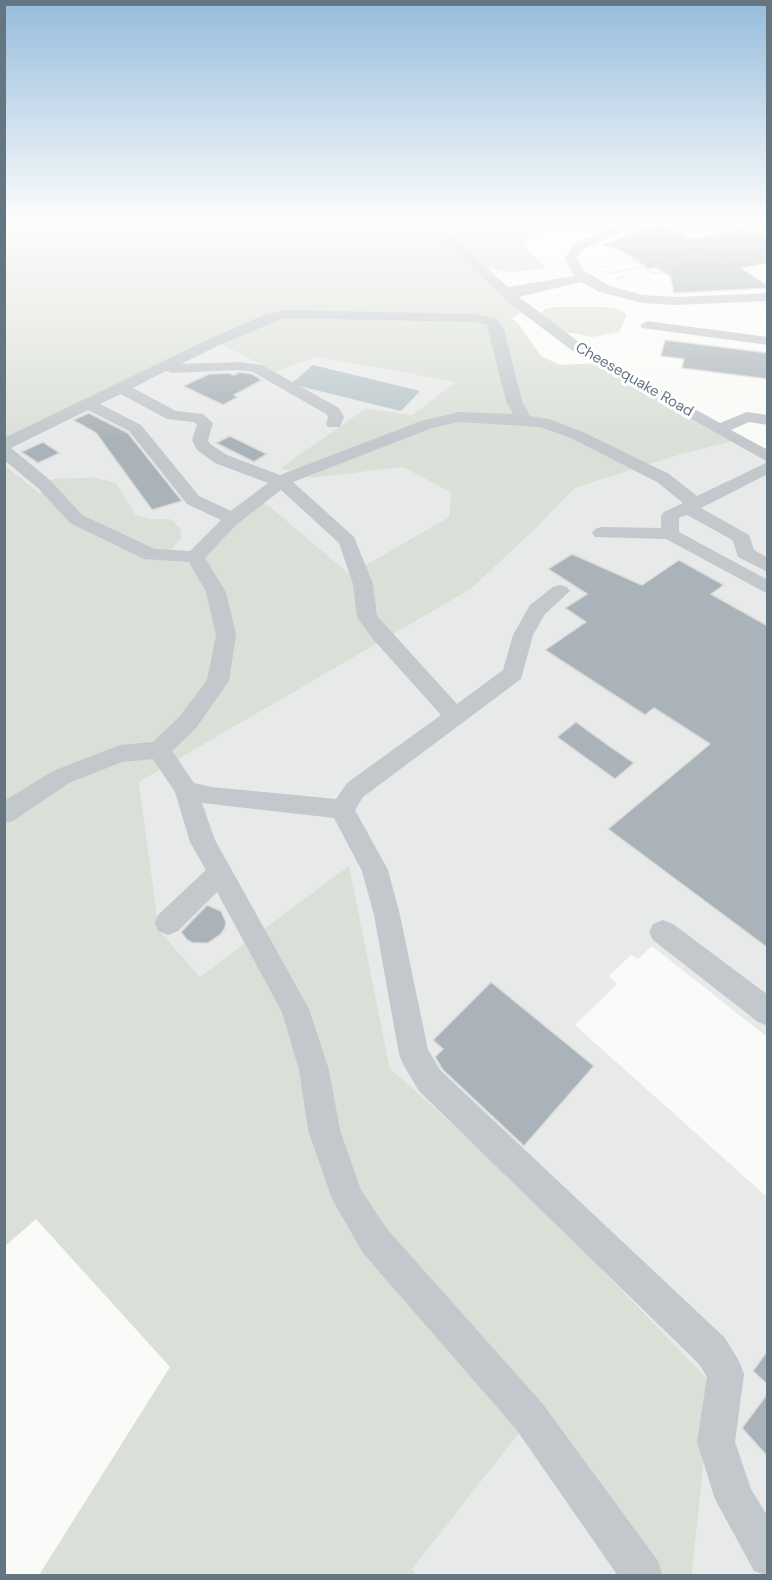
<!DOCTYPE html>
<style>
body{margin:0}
#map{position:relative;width:772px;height:1580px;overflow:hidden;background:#fafaf8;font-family:"DM Sans",sans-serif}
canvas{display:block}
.frame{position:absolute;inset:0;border:6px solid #657683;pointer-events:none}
</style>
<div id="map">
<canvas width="772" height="1580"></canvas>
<div class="frame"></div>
</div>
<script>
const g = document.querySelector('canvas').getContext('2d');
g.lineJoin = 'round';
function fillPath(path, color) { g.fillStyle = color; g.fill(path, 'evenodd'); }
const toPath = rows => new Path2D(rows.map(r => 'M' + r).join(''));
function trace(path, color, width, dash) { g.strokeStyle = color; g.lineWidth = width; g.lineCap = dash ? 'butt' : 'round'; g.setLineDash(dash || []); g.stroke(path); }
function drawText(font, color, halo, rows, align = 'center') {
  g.font = font + ' "DM Sans",sans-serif'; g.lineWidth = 6; g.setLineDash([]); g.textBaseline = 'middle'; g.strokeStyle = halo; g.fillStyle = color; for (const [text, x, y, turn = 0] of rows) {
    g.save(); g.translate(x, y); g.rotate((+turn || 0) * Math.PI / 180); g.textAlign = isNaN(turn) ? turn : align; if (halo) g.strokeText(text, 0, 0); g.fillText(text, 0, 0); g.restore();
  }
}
const built = toPath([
 [213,340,275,372,318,357,455,382,412,415,366,408,282,468,313,478,403,467,451,493,449,517,348,574,268,505,195,557,164,557,181,539,170,519,150,519,136,515,116,483,93,477,78,477,40,495,5,464,4,438],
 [738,440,767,457,767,1037,652,946,638,959,631,955,609,976,617,984,575,1025,767,1197,767,1575,692,1575,712,1384,526,1190,390,1068,349,867,200,977,159,930,139,782,471,589,535,529,575,488,682,454],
 [536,1412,641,1575,416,1576,412,1569]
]);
const green = toPath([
 [5,221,569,221,522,244,547,268,512,272,480,268,527,310,512,318,521,327,541,356,560,365,601,363,738,440,682,454,575,488,535,529,471,589,139,782,159,930,200,977,349,866,390,1068,526,1190,712,1384,692,1575,641,1575,536,1412,412,1569,416,1575,39,1575,170,1367,36,1219,5,1246,4,464,40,494,53,479,93,477,116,483,136,515,150,519,170,519,181,529,181,539,165,556,195,557,228,512,244,501,268,505,349,574,449,517,451,493,403,467,313,478,281,468,366,408,412,415,455,382,318,357,275,372,213,340,5,438],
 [556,307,605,307,618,309,627,314,619,332,592,337,574,333,556,333,536,318,545,309]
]);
const water = toPath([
 [313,365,420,391,401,411,291,384]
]);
const building = toPath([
 [660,223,691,239,744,229,753,234,760,233,768,237,768,263,741,268,768,286,768,288,674,293,670,276,657,268,649,269,621,250,602,245,660,223],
 [665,340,768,353,768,379,682,368,684,359,661,356,665,340],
 [240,372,252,374,262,380,234,395,238,397,223,405,183,386,209,374,228,373,234,375,240,372],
 [89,413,128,433,182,501,152,510,96,433,73,420,89,413],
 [230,436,267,454,254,462,216,443,230,436],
 [43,442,60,453,38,463,21,452,43,442],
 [572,554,642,585,679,560,724,585,711,594,768,626,768,948,608,829,710,744,654,708,645,715,545,650,586,622,565,608,587,594,548,569,572,554],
 [576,722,609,746,634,763,615,779,557,737,576,722],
 [207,905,221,911,226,922,225,928,221,934,208,943,193,943,187,940,181,932,207,905],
 [491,982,594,1066,524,1146,443,1070,435,1057,443,1049,433,1040,491,982],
 [768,1350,768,1385,753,1371,768,1350],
 [768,1393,768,1457,742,1428,768,1393]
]);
const path = toPath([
 [695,255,694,250,700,246],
 [652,257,633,260,653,273,672,270],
 [701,257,721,259],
 [678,261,698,259,701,257,693,255,685,260],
 [666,262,678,261,671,265],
 [714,262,724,261],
 [707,263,714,262,716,259],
 [4,266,39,234],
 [600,267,612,266],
 [607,274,643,267],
 [617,279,627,276]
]);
const minor = toPath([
 [422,221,435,221,508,287,574,276,565,258,575,243,630,221,647,221,583,249,577,258,583,270,610,286,643,295,676,297,768,293,768,301,676,305,643,303,600,292,581,282,519,297,591,351,720,423,747,412,768,415,768,425,749,422,731,430,768,450,768,462,581,357,514,307,422,221],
 [734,221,752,221,768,226,768,233,734,221],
 [284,310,475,314,497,319,504,329,522,401,530,416,549,419,583,432,669,474,697,496,768,462,768,474,701,508,749,535,754,550,768,558,768,572,738,557,733,541,727,537,687,515,679,518,679,532,768,580,768,594,666,539,595,537,592,533,595,529,601,527,661,528,661,516,664,512,683,503,657,482,571,438,540,427,459,422,432,428,293,482,354,537,373,584,377,616,457,704,503,670,513,635,530,605,553,587,560,585,567,587,570,591,545,614,533,635,521,679,363,797,355,810,388,870,400,915,428,1050,441,1071,725,1338,739,1361,744,1374,735,1442,751,1489,768,1517,768,1576,754,1571,715,1499,697,1442,707,1377,699,1364,419,1091,403,1064,399,1054,374,915,362,871,334,818,202,803,215,840,309,1009,329,1070,340,1130,361,1190,387,1229,542,1403,658,1561,663,1576,618,1576,516,1429,363,1253,332,1199,308,1130,299,1070,282,1012,217,892,178,931,168,935,158,931,155,923,158,915,206,870,190,842,175,792,153,759,122,762,69,783,13,821,4,823,4,801,53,771,120,745,153,742,180,716,207,680,216,635,206,592,189,562,144,559,70,523,38,488,4,460,4,438,207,340,264,315,284,310],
 [284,318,475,322,487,325,506,401,513,414,459,412,421,421,280,475,227,455,210,444,208,440,213,423,203,414,176,411,133,388,166,371,172,373,240,370,253,372,326,414,328,417,326,424,328,427,340,427,344,417,339,408,262,365,240,362,181,364,217,346,284,318],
 [121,394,167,419,193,422,197,424,192,440,197,450,215,463,268,483,231,511,199,496,141,425,100,404,121,394],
 [88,410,129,431,187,504,221,520,190,551,155,549,82,515,50,480,11,448,88,410],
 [281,490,339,543,353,584,357,617,372,638,441,715,347,783,336,799,212,787,194,783,172,751,196,728,229,681,236,635,226,592,205,558,236,525,281,490],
 [647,321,768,337,768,345,642,328,640,325,647,321],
 [663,920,673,924,768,995,768,1026,758,1022,653,940,649,932,653,924,663,920]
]);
const farStreetnames = [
 ["Cheesequake Road",634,380,30]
];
fillPath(built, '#e8e9e9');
fillPath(green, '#dadfd7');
fillPath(water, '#bbc7cb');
fillPath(building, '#aab3b9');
trace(building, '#dcdcda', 1.5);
trace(path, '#bbbfc2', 1.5, [1.5, 1.5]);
fillPath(minor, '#c3c8cc');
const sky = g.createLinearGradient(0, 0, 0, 442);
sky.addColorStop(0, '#96bcdc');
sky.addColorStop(0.5, '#fdfdfc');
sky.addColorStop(1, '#fdfdfc00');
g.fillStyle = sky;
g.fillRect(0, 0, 772, 442);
drawText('15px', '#657683', '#fff', farStreetnames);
</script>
